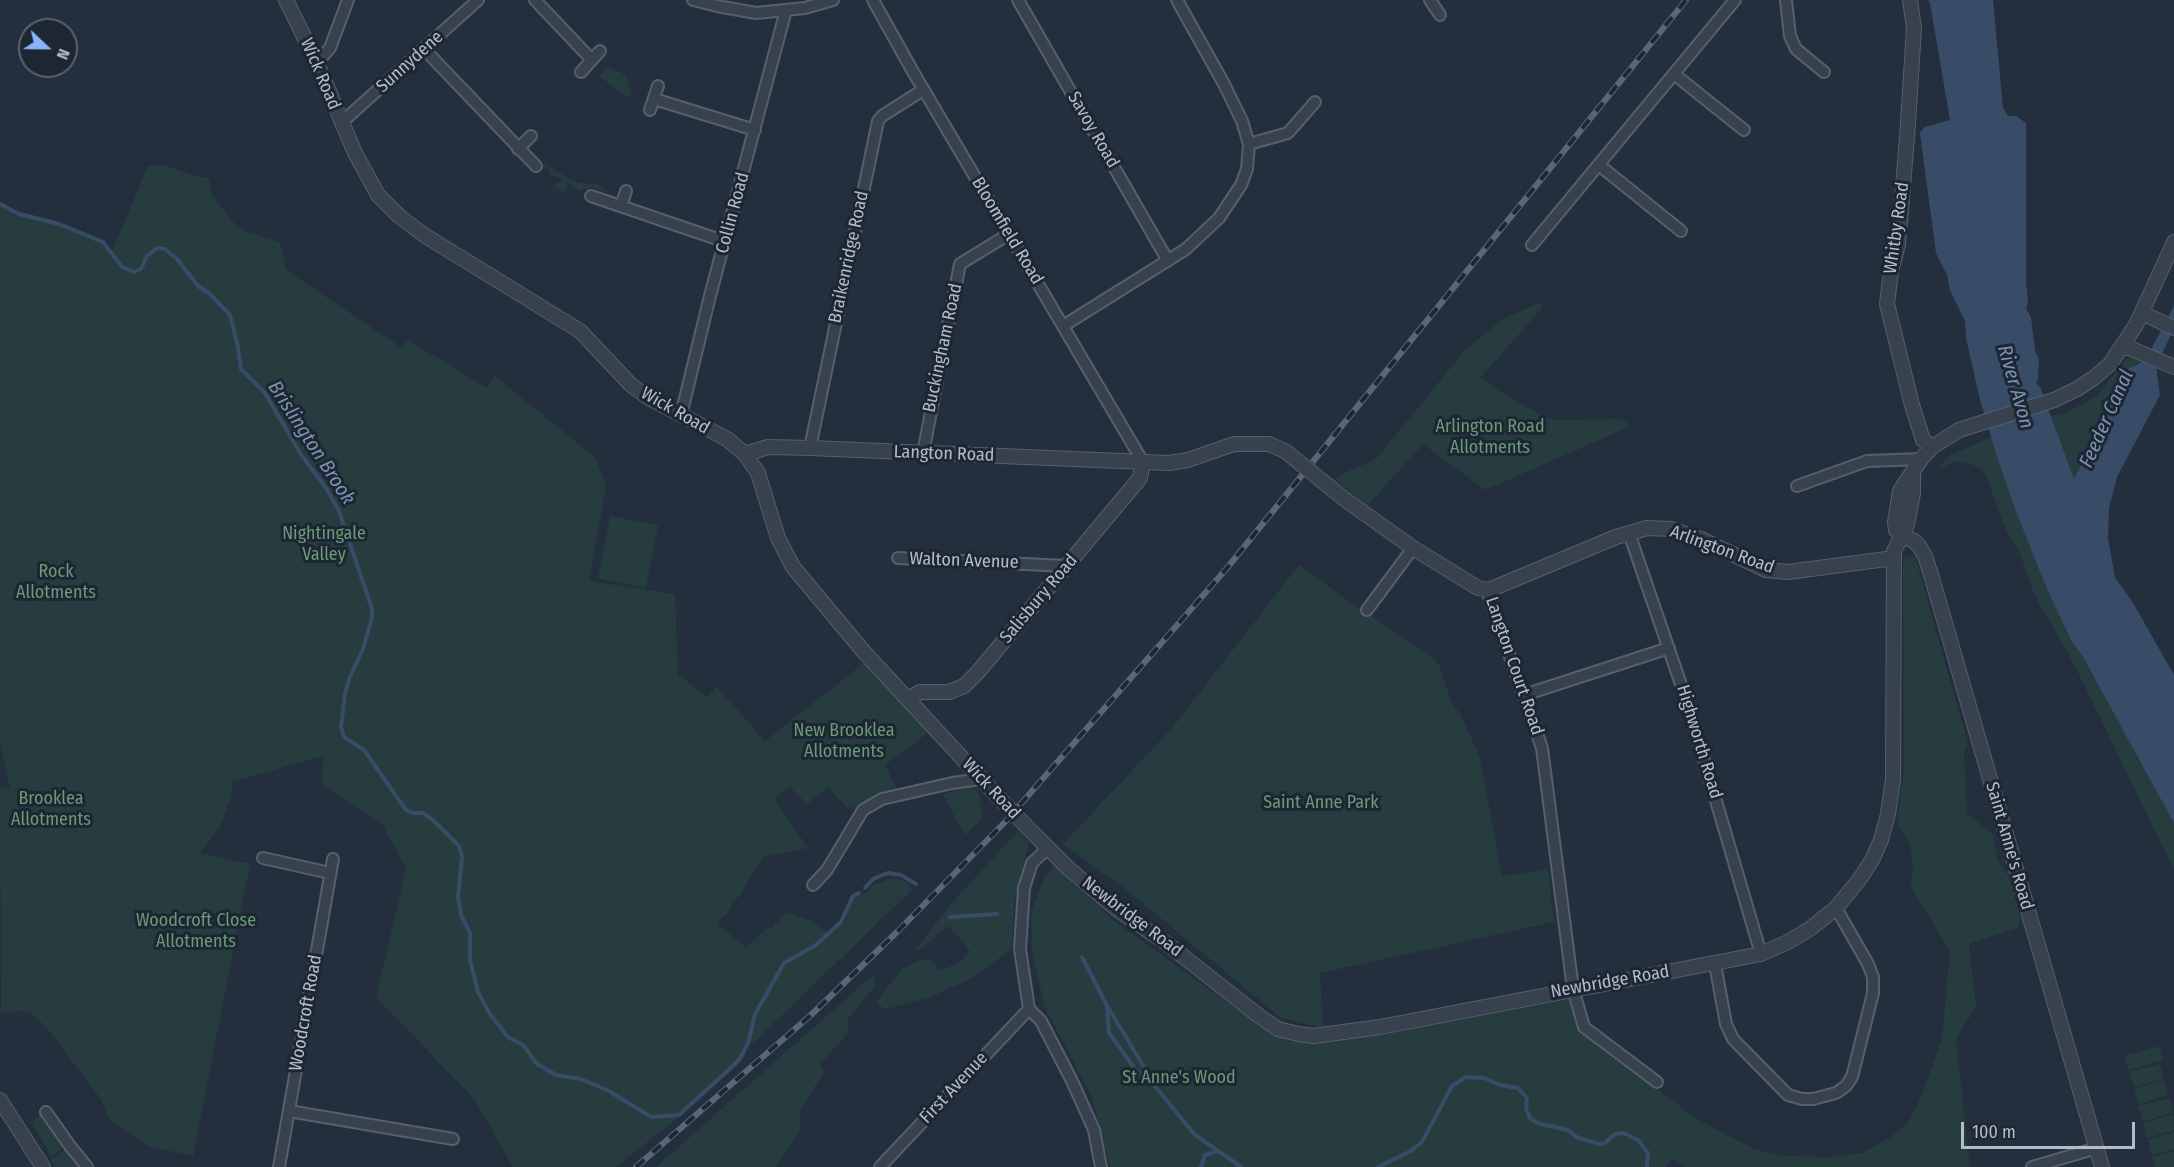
<!DOCTYPE html>
<style>
body{margin:0}
#map{position:relative;width:2174px;height:1167px;overflow:hidden;background:#242f3e;font-family:"Fira Sans Condensed",sans-serif}
canvas{display:block}
.north{position:absolute;left:18px;top:18px;width:60px;height:60px;box-sizing:border-box;background:#1d2633;border:2px solid #59626f;border-radius:50%;rotate:112deg;font-size:16px;font-weight:700;line-height:24px;text-align:center;color:#b4bcc9}
.north::after{content:'';display:block;margin:auto;width:21px;height:27px;background:#8ab4f8;clip-path:polygon(50% 0,100% 100%,50% 72%,0 100%)}
.scale{position:absolute;left:1961px;top:1122px;width:174px;height:27px;box-sizing:border-box;border:3px solid #b4bcc9;border-top:0;padding-left:8px;font-size:18px;line-height:21px;white-space:nowrap;color:#b4bcc9;-webkit-text-stroke:4px #1d2633;paint-order:stroke}
</style>
<div id="map">
<canvas width="2174" height="1167"></canvas>
<div class="north">N</div>
<div class="scale">100 m</div>
</div>
<script>
const g = document.querySelector('canvas').getContext('2d');
g.lineJoin = 'round';
function fillPath(path, color) { g.fillStyle = color; g.fill(path, 'evenodd'); }
const toPath = rows => new Path2D(rows.map(r => 'M' + r).join(''));
function trace(path, color, width, dash) { g.strokeStyle = color; g.lineWidth = width; g.lineCap = dash ? 'butt' : 'round'; g.setLineDash(dash || []); g.stroke(path); }
function drawText(font, color, halo, rows, align = 'center') {
  g.font = font + ' "Fira Sans Condensed",sans-serif'; g.lineWidth = 6; g.setLineDash([]); g.textBaseline = 'middle'; g.strokeStyle = halo; g.fillStyle = color; for (const [text, x, y, turn = 0] of rows) {
    g.save(); g.translate(x, y); g.rotate((+turn || 0) * Math.PI / 180); g.textAlign = isNaN(turn) ? turn : align; if (halo) g.strokeText(text, 0, 0); g.fillText(text, 0, 0); g.restore();
  }
}
const green = toPath([
 [607,67,621,72,626,77,631,91,629,98,599,76],
 [546,164,569,179,579,183,598,184,607,190,606,192,591,187,589,190,582,188,581,191,575,189,568,182,565,193,552,186,561,182,562,178,548,175,551,172,543,166],
 [148,166,166,166,195,176,209,178,212,195,234,223,246,232,280,242,286,270,402,348,408,340,487,388,495,376,596,458,606,486,589,581,675,594,678,674,707,697,717,687,765,741,864,663,929,732,885,765,898,791,869,799,855,810,851,806,848,808,828,787,807,804,790,787,774,799,808,848,763,857,740,895,733,902,727,914,717,923,746,948,768,927,771,929,786,912,809,920,831,935,846,920,851,901,855,897,867,892,875,884,890,879,898,879,907,883,912,890,749,1047,741,1062,680,1116,616,1167,513,1167,474,1099,376,997,406,869,382,824,322,785,323,756,232,782,231,797,220,827,200,853,250,864,193,1156,148,1146,110,1120,100,1098,47,1028,29,1011,1,1012,0,789,10,787,0,745,0,204,19,214,59,224,103,242,112,251],
 [1541,302,1543,307,1481,377,1496,389,1541,415,1555,420,1616,419,1625,421,1629,427,1485,490,1423,444,1367,506,1336,480,1342,474,1376,459,1466,349,1503,319],
 [2135,357,2145,361,2128,369,2074,479,2050,417,2066,413,2096,396,2128,358],
 [1991,437,2017,514,2071,640,2083,657,2172,818,2174,823,2174,870,2075,666,2035,596,2020,554,2004,526,1985,473,1974,465,1958,461,1937,469,1951,455],
 [610,516,658,525,646,588,598,578],
 [1911,556,1916,559,1968,743,1964,752,1967,813,1993,834,1997,860,2010,878,2020,916,2018,928,1969,944,1976,1007,1956,1039,1970,1167,1686,1167,1673,1159,1666,1167,1110,1167,1092,1098,1045,1007,1032,954,1031,913,1044,878,1054,866,1112,919,1271,1034,1291,1042,1305,1042,1572,999,1577,1024,1594,1039,1695,1118,1754,1149,1782,1156,1831,1157,1862,1153,1889,1138,1908,1123,1921,1097,1942,1039,1950,951,1911,887,1913,864,1910,845,1899,827,1898,813,1904,768,1903,564,1905,557],
 [1299,565,1357,607,1418,647,1434,659,1440,667,1450,699,1462,717,1480,758,1502,876,1548,869,1554,922,1320,973,1323,1028,1281,1018,1128,891,1063,844,1173,727],
 [970,787,978,790,983,818,965,835,942,794],
 [1019,830,1029,842,1014,904,1012,949,972,978,928,998,886,1009,880,1006,877,1001,902,969,918,961,930,959,939,970,958,964,970,951,949,926,943,929,922,949,915,950,951,904],
 [874,974,876,985,847,1020,849,1032,820,1064,824,1072,800,1110,800,1131,776,1167,656,1167],
 [2159,1046,2163,1060,2129,1070,2125,1056],
 [2160,1064,2164,1079,2134,1087,2129,1072],
 [2164,1080,2168,1095,2138,1104,2134,1089],
 [2169,1098,2173,1113,2143,1121,2138,1106],
 [41,1114,66,1145,50,1158,48,1150,31,1122],
 [2173,1115,2174,1130,2147,1138,2143,1123],
 [2174,1132,2174,1149,2152,1155,2148,1140],
 [67,1150,80,1167,55,1167,50,1160],
 [2174,1151,2174,1167,2155,1167,2152,1157]
]);
const water = toPath([
 [1928,0,1993,0,2003,108,2008,116,2016,116,2026,123,2026,281,2028,301,2026,309,2031,317,2035,351,2039,360,2038,379,2036,383,2040,387,2074,479,2129,368,2145,361,2174,306,2174,328,2156,366,2160,395,2117,477,2109,508,2108,538,2115,578,2132,601,2174,675,2174,823,2083,657,2071,640,2047,589,2017,514,1998,460,1980,400,1966,338,1965,321,1950,290,1947,275,1936,253,1920,133,1925,127,1950,120,1930,3]
]);
const stream = toPath([
 [0,204,19,214,59,224,103,242,122,267,134,272,141,269,147,256,157,248,165,249,177,259,198,286,210,294,230,315,238,347,241,369,265,393,300,453,326,488,339,511,372,609,372,618,363,649,349,679,345,694,341,727,344,737,364,750,406,810,413,813,423,813,433,820,459,846,462,857,458,897,461,915,470,933,470,960,478,992,490,1014,508,1037,523,1045,537,1064,556,1075,581,1079,609,1091,651,1117,679,1115,735,1064,742,1055,749,1040,755,1014,784,963,816,945,841,922,853,896,859,893],
 [865,888,873,879,888,873,901,875,916,884],
 [950,917,997,914],
 [1082,957,1107,1006,1109,1033,1135,1069,1155,1086,1194,1134,1241,1167],
 [1109,1009,1153,1082],
 [1201,1167,1205,1155,1218,1151],
 [1378,1167,1411,1151,1422,1142,1452,1086,1466,1077,1484,1078,1500,1085,1518,1088,1527,1098,1526,1109,1530,1118,1537,1123,1568,1130,1576,1137,1599,1144,1605,1143,1615,1134,1623,1133,1638,1140,1648,1153,1647,1167]
]);
const minor = toPath([
 [535,0,591,59],
 [693,0,717,6,756,13,805,8,833,0],
 [873,0,912,70,1143,462],
 [1018,0,1168,261],
 [1430,0,1440,15],
 [1786,0,1790,36,1796,49,1824,72],
 [424,49,536,166],
 [317,63,330,48,348,0],
 [581,72,600,51],
 [1674,74,1744,130],
 [654,99,755,130],
 [650,110,658,86],
 [341,123,478,0],
 [1249,144,1288,133,1315,102],
 [518,149,531,136],
 [1599,165,1681,231],
 [591,196,726,242],
 [621,206,626,191],
 [1532,245,1735,0],
 [1063,326,1186,249,1219,218,1241,185,1247,169,1249,144,1242,121,1224,84,1177,0],
 [681,415,710,296,786,10],
 [810,448,878,121,882,116,923,90],
 [923,453,960,264,1009,234],
 [1797,486,1867,461,1921,459],
 [1629,533,1687,702,1761,954],
 [898,558,1067,566],
 [1489,590,1489,597,1542,748,1573,989,1584,1027,1657,1082],
 [1367,610,1413,548],
 [1524,695,1669,648],
 [1048,848,1032,863,1024,888,1020,949,1029,1009,1041,1021,1072,1081,1094,1130,1101,1167],
 [263,858,330,873],
 [813,885,827,870,863,810,882,799,952,783,981,779],
 [1715,964,1726,1024,1733,1039,1788,1095,1802,1099,1813,1099,1836,1093,1846,1086,1852,1077,1873,993,1873,977,1868,964,1836,908],
 [289,1111,453,1139],
 [46,1112,70,1146,87,1167],
 [279,1167,333,859],
 [880,1167,1029,1009],
 [2032,1167,2097,1148]
]);
const tertiary = toPath([
 [286,0,317,63,355,153,378,195,399,216,424,235,580,331,631,385,649,398,727,439,745,454,758,473,778,538,793,567,864,652,1000,799],
 [1910,0,1914,28,1907,138,1898,245,1891,271,1887,304,1912,405,1923,440,1932,447],
 [2142,313,2174,328],
 [2123,347,2132,349,2174,367],
 [745,454,768,447,810,448,1169,463,1188,460,1234,444,1269,444,1285,451],
 [1347,501,1413,548,1478,588,1489,590,1616,537,1647,528,1671,529,1701,539,1766,570,1788,572,1894,558],
 [1901,535,1914,541,1919,546,1925,556,1932,578,2102,1167],
 [1901,535,1896,530,1895,522,1900,491,1921,459,1932,447,1959,430,2054,400,2077,389,2095,377,2110,364,2136,325,2174,242],
 [908,699,920,692,949,692,964,686,978,672,1140,478,1143,462],
 [1036,836,1068,868,1115,908,1166,943,1259,1016,1278,1029,1298,1034,1314,1036,1380,1027,1761,954,1788,942,1811,928,1836,908,1859,880,1872,860,1881,840,1888,814,1893,779,1894,551,1907,525,1913,493,1913,473],
 [0,1100,43,1167]
]);
const rail = toPath([
 [636,1167,811,1015,898,931,1005,822,1227,568,1686,0]
]);
const tertiaryBridge = toPath([
 [1285,451,1347,501],
 [1000,799,1036,836]
]);
const streetNames = [
 ["Sunnydene",410,62,-42],
 ["Wick Road",320,74,67],
 ["Savoy Road",1093,130,60],
 ["Collin Road",733,213,-75],
 ["Whitby Road",1897,228,-82],
 ["Bloomfield Road",1007,231,59],
 ["Braikenridge Road",849,257,-78],
 ["Buckingham Road",943,348,-78],
 ["Wick Road",675,411,30],
 ["Langton Road",944,454,2],
 ["Arlington Road",1722,550,20],
 ["Walton Avenue",964,561,2],
 ["Salisbury Road",1039,599,-50],
 ["Langton Court Road",1514,666,71],
 ["Highworth Road",1699,742,73],
 ["Wick Road",991,789,47],
 ["Saint Anne's Road",2009,846,74],
 ["Newbridge Road",1132,917,37],
 ["Newbridge Road",1610,982,-10],
 ["Woodcroft Road",306,1013,-80],
 ["First Avenue",954,1088,-47]
];
const parkNames = [
 ["Arlington Road",1490,427],
 ["Allotments",1490,448],
 ["Nightingale",324,534],
 ["Valley",324,555],
 ["Rock",56,572],
 ["Allotments",56,593],
 ["New Brooklea",844,731],
 ["Allotments",844,752],
 ["Brooklea",51,799],
 ["Allotments",51,820],
 ["Saint Anne Park",1321,803],
 ["Woodcroft Close",196,921],
 ["Allotments",196,942],
 ["St Anne's Wood",1179,1078]
];
const waterNames = [
 ["River Avon",2015,387,74],
 ["Feeder Canal",2107,419,-66],
 ["Brislington Brook",311,443,57]
];
fillPath(green, '#263c3f');
fillPath(water, '#394c67');
trace(stream, '#394c67', 4);
trace(minor, '#565f6c', 14);
trace(tertiary, '#565f6c', 16);
trace(minor, '#38414e', 10);
trace(tertiary, '#38414e', 14);
trace(rail, '#5a6575', 6);
trace(rail, '#1d2633', 4, [11]);
trace(tertiaryBridge, '#565f6c', 16, []);
trace(tertiaryBridge, '#38414e', 14);
drawText('18px', '#b4bcc9', '#1d2633', streetNames);
drawText('18px', '#6b9a76', '#1d2633', parkNames);
drawText('italic 20px', '#7c92b1', '#1d2633', waterNames);
</script>
